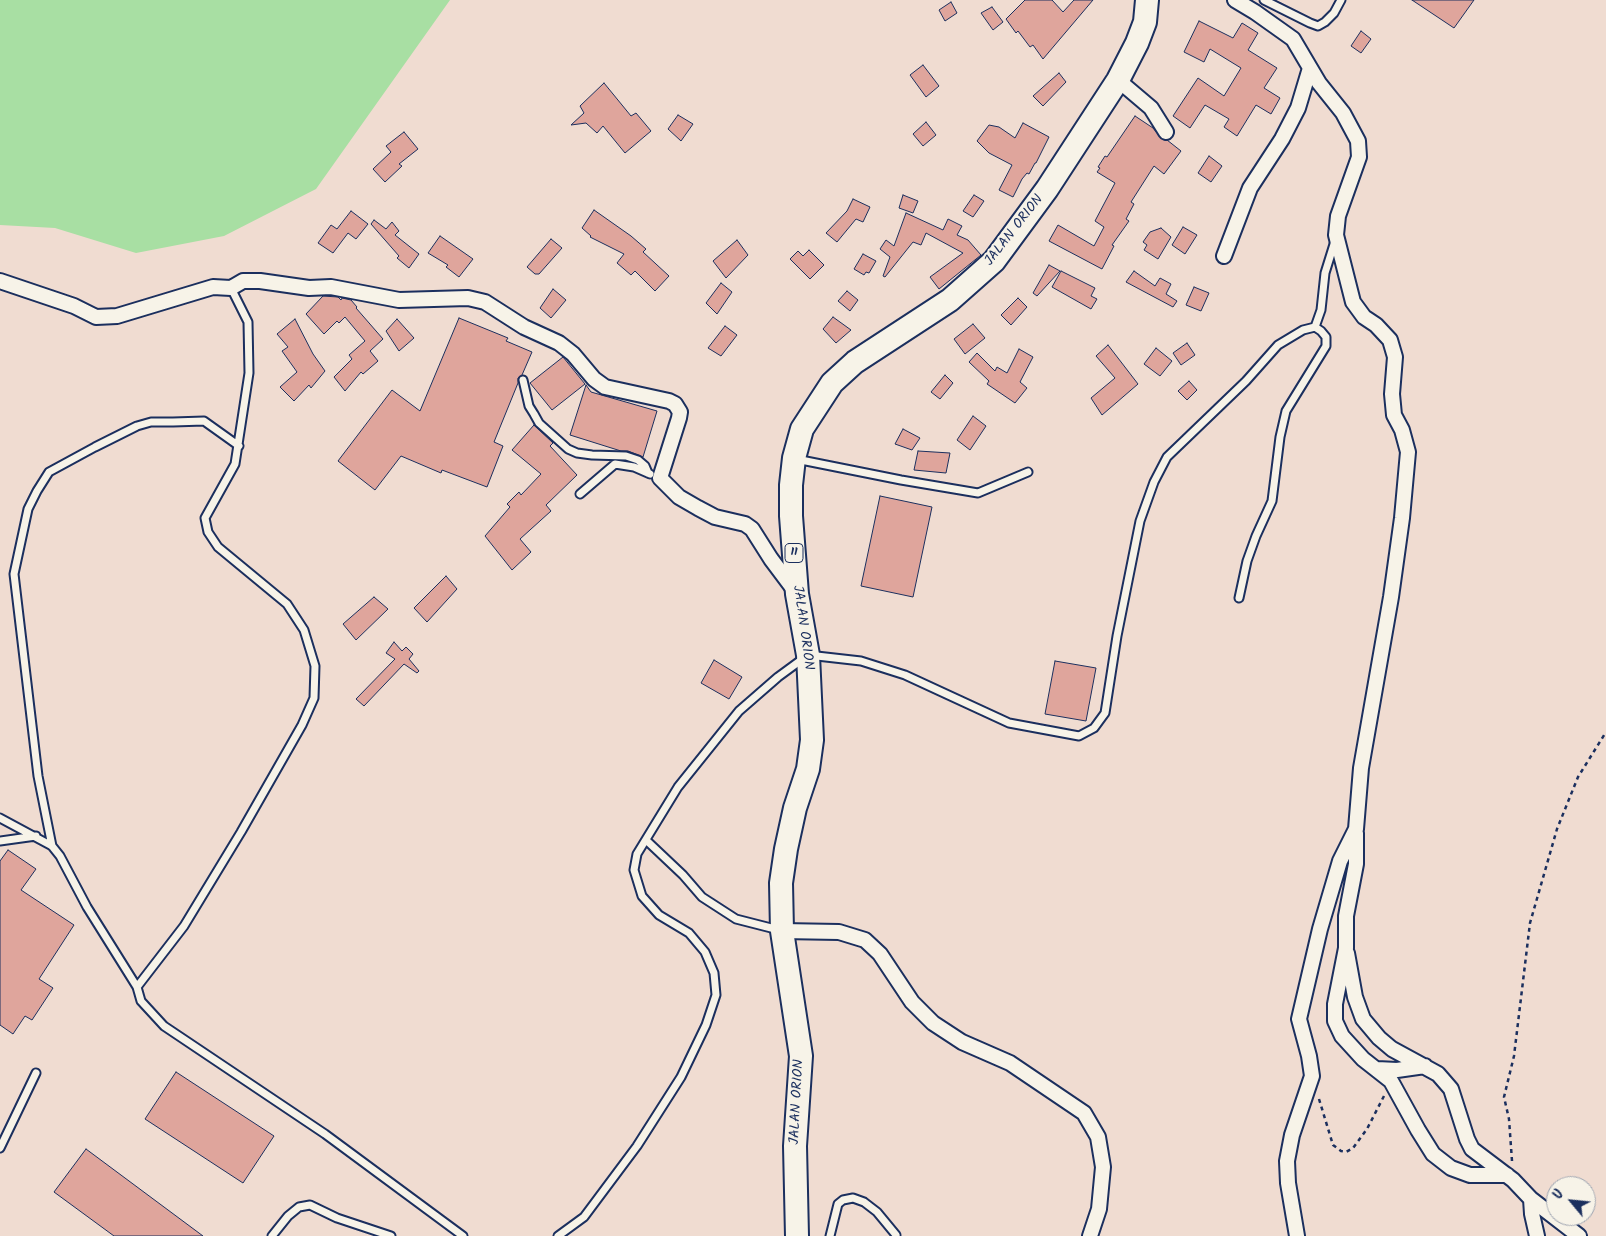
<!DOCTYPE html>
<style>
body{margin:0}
#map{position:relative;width:1606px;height:1236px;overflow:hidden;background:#f0dcd1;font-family:Kalam,sans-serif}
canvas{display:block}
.north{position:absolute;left:1546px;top:1176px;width:50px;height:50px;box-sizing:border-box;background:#f7f3e8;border:1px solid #9fa5b1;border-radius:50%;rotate:298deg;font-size:14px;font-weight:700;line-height:20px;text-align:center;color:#1b2f5e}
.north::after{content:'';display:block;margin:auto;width:18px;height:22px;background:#1b2f5e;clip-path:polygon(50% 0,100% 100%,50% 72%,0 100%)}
</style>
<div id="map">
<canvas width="1606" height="1236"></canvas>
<div class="north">U</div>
</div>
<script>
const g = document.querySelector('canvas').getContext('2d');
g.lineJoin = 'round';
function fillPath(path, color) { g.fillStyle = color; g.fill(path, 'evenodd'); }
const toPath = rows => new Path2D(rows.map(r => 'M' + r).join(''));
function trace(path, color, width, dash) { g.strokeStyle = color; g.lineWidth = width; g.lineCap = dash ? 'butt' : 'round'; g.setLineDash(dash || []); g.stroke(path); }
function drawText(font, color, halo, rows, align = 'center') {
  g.font = font + ' Kalam,sans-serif'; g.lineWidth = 4; g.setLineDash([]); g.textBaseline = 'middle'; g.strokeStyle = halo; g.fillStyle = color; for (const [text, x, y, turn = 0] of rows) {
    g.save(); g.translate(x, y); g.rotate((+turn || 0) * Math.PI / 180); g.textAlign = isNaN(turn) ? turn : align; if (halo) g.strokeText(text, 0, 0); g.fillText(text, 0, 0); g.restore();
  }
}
const green = toPath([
 [0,0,450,0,316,189,224,236,136,253,55,228,0,225]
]);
const building = toPath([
 [1025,0,1052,0,1063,12,1074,0,1093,0,1043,59,1033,45,1030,47,1018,31,1016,33,1006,19,1025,0],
 [1412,0,1474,0,1454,28,1412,0],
 [951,2,957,13,945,21,939,10,951,2],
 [992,7,1003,22,993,30,981,13,992,7],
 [1199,21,1233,38,1242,23,1258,33,1248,50,1277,68,1264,88,1280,98,1271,114,1256,105,1237,136,1224,127,1229,119,1205,105,1190,128,1173,116,1198,78,1224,96,1241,68,1210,49,1204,62,1184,52,1199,21],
 [1361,31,1371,39,1361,53,1351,46,1361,31],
 [923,65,939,86,926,97,910,75,923,65],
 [1059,73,1066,82,1043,106,1033,96,1059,73],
 [604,83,631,116,636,113,651,131,625,153,603,126,597,133,586,123,571,125,584,113,580,106,604,83],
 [678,115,693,124,681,141,668,129,678,115],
 [1135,116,1153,128,1162,139,1167,140,1181,151,1164,174,1154,166,1131,202,1134,204,1126,219,1129,221,1112,245,1114,246,1102,269,1049,241,1058,225,1094,246,1104,227,1095,221,1115,183,1097,172,1100,168,1098,167,1105,156,1107,157,1135,116],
 [926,122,936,135,923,146,913,134,926,122],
 [1023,123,1049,137,1036,163,1035,163,1029,174,1027,173,1022,179,1013,197,999,190,1012,165,989,153,977,141,989,125,999,127,1015,138,1023,123],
 [404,132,418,149,399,164,402,166,385,182,373,169,391,152,386,146,404,132],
 [1209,156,1222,166,1211,182,1198,173,1209,156],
 [903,195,918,201,913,213,899,208,903,195],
 [974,195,984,201,973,217,963,211,974,195],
 [853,199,870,207,863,222,856,219,837,242,826,233,847,211,853,199],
 [594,210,631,236,646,249,643,252,669,276,655,291,635,271,631,275,617,263,624,254,590,237,591,236,582,228,594,210],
 [351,211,368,224,356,239,348,233,333,253,318,243,331,225,337,229,351,211],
 [906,213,943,230,948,219,962,226,957,235,968,240,981,255,939,289,930,277,963,253,926,233,921,245,913,242,885,277,883,276,890,257,880,249,886,240,894,246,906,213],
 [374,220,386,229,392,222,399,231,395,235,419,254,409,268,397,258,399,256,371,224,374,220],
 [1183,227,1197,235,1185,254,1172,245,1183,227],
 [1161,228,1171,237,1158,259,1144,250,1147,245,1143,242,1150,232,1161,228],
 [440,236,473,259,459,277,446,267,448,265,428,253,440,236],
 [551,239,562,248,539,274,535,274,527,267,551,239],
 [737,240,748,255,726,278,713,261,737,240],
 [809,250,824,265,810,279,790,259,798,251,803,256,809,250],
 [863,254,876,261,869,273,866,272,864,275,854,269,863,254],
 [1049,265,1060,271,1037,296,1033,293,1049,265],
 [1061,271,1095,288,1091,296,1097,299,1091,309,1052,287,1061,271],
 [1134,271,1155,286,1160,278,1171,284,1166,294,1177,301,1173,307,1126,282,1134,271],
 [721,283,732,292,717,314,706,303,721,283],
 [1194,287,1209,293,1201,311,1186,305,1194,287],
 [553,289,566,300,551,318,540,308,553,289],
 [847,291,858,300,850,311,838,301,847,291],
 [323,296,338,297,341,300,342,298,351,300,357,307,356,308,383,339,370,351,378,361,363,374,361,372,345,391,334,377,352,359,349,355,365,341,345,317,339,323,337,321,324,334,306,314,323,296],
 [1018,298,1027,307,1011,325,1001,315,1018,298],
 [833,317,851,330,836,343,823,329,833,317],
 [459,318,508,338,506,341,532,352,522,375,518,378,518,383,494,442,503,446,487,487,442,470,441,473,401,456,375,490,338,461,392,390,420,411,459,318],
 [295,319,313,354,325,371,311,388,309,385,294,401,280,387,297,372,282,351,288,347,277,334,295,319],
 [397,319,414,338,399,351,386,331,397,319],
 [973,324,985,338,965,354,954,339,973,324],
 [725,326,737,335,721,356,708,348,725,326],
 [1187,343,1195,355,1181,365,1173,353,1187,343],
 [1108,345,1138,384,1102,415,1091,398,1115,378,1096,356,1108,345],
 [1156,348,1172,361,1160,376,1144,364,1156,348],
 [1019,349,1033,357,1020,382,1027,388,1015,403,987,384,989,381,969,362,977,353,995,371,997,367,1007,373,1019,349],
 [563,357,585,384,552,410,530,383,563,357],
 [945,375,953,383,940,399,931,392,945,375],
 [1189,381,1197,390,1187,400,1178,391,1189,381],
 [586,385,591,392,657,411,643,457,628,451,621,451,570,435,586,385],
 [973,416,986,426,970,450,957,440,973,416],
 [534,425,553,443,550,446,577,475,546,505,551,511,520,539,531,552,512,570,485,536,510,507,507,504,519,492,521,495,541,474,512,450,534,425],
 [903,429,920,438,912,450,895,444,903,429],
 [918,451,950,453,946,473,914,470,918,451],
 [880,496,932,507,913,597,861,586,880,496],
 [446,576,457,589,427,622,414,608,446,576],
 [374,597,388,609,356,640,343,624,374,597],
 [394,642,402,651,406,647,413,654,409,659,419,671,417,673,404,664,364,706,356,699,395,659,386,653,394,642],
 [714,660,742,677,729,699,701,683,714,660],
 [1055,661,1096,668,1086,721,1045,714,1055,661],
 [8,850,36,869,21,890,74,925,39,979,53,988,32,1020,25,1016,13,1034,0,1025,0,861,8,850],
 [176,1072,274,1136,243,1183,145,1119,176,1072],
 [86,1149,203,1236,114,1236,54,1192,86,1149]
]);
const path = toPath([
 [1319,1099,1333,1145,1341,1151,1346,1152,1353,1148,1367,1129,1384,1096],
 [1512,1161,1509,1119,1504,1097,1514,1056,1530,923,1557,829,1578,777,1606,732]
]);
const service = toPath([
 [1264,0,1310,23,1318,26,1325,22,1334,13,1341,0],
 [523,380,529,406,534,414,539,423,568,449,577,453,592,455,626,456,638,460,645,466,648,473],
 [796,459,901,480,978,493,1028,472],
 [580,494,615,464,634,467,650,474],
 [1239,598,1247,561,1256,536,1272,501,1280,437,1286,411,1326,346,1326,337,1321,331,1315,327],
 [0,818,52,846,60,856,87,907,137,987,184,926,241,832,302,725,314,698,315,666,304,630,287,604,218,547,208,532,205,518,235,464,249,373,248,322,231,288],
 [646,840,683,875,702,897,736,919,779,930],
 [0,841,36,836],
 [52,846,38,776,14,574,28,509,37,491,49,472,95,447,137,426,151,422,173,422,204,421,239,446],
 [137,987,141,1001,164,1026,325,1134,463,1236],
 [0,1148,36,1073],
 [272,1236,288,1216,299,1207,310,1205,337,1218,391,1236],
 [558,1236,584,1217,637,1146,681,1077,706,1025,716,995,714,973,705,952,689,933,659,915,642,896,634,870,637,854,678,787,739,711,778,677,808,655,861,661,905,675,1009,723,1079,736,1094,728,1105,713,1117,636,1140,521,1154,482,1167,457,1246,381,1278,345,1303,330,1315,327,1321,310,1325,273,1335,241],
 [830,1236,838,1204,843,1200,853,1198,864,1202,877,1212,896,1235]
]);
const minor = toPath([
 [1235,0,1255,12,1293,39,1319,83,1343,113,1358,141,1359,157,1338,216,1336,235,1353,302,1364,317,1376,325,1390,340,1395,357,1392,394,1394,415,1402,430,1408,452,1402,518,1391,597,1361,768,1356,829,1340,861,1320,929,1299,1019,1309,1056,1312,1076,1292,1135,1287,1161,1288,1183,1297,1236],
 [1118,80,1151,108,1166,132],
 [1224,256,1250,188,1282,139,1298,108,1310,68],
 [0,281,74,306,96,317,117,316,213,287,231,288,243,281,260,281,309,288,331,287,399,300,468,298,485,302,524,327,559,343,573,354,594,379,605,387,669,401,675,404,680,412,679,418,660,478,679,497,698,508,715,517,745,524,752,529,771,559,795,591],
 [1356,833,1356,864,1346,916,1346,948,1335,1004,1335,1021,1342,1036,1363,1059,1391,1081,1418,1130,1433,1154,1451,1168,1470,1175,1507,1175],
 [782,931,839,932,865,940,880,954,912,1002,933,1023,962,1042,1010,1063,1084,1113,1098,1137,1103,1167,1099,1209,1090,1236],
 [1347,953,1355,997,1363,1019,1379,1038,1392,1049,1438,1074,1451,1089,1467,1139,1472,1149,1513,1180,1531,1199,1579,1236],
 [1377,1069,1397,1070,1425,1066],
 [1531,1199,1532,1214,1537,1236]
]);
const trunk = toPath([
 [797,1236,795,1146,801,1056,782,931,781,883,786,849,795,808,808,769,812,740,808,655,797,594,791,516,791,485,794,458,802,429,832,383,855,362,950,300,994,261,1047,189,1118,80,1137,43,1145,22,1147,0]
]);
const shields = [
 [794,553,18]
];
const shieldNames = [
 ["11",794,553]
];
const streetNames = [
 ["JALAN ORION",1015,231,-52],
 ["JALAN ORION",802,628,82],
 ["JALAN ORION",798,1102,-87]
];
fillPath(green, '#a8dfa3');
fillPath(building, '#dfa59c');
trace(building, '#1b2f5e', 1);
trace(service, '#1b2f5e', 11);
trace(minor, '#1b2f5e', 18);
trace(trunk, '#1b2f5e', 26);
trace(path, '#1b2f5e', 2.5, [4, 4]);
trace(service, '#f7f3e8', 7);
trace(minor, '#f7f3e8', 14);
trace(trunk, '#f7f3e8', 22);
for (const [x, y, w] of shields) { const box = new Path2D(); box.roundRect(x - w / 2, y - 9.5, w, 19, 4); g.fillStyle = '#f7f3e8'; g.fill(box); trace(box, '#1b2f5e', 1); }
drawText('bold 12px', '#1b2f5e', null, shieldNames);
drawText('14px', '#1b2f5e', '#f7f3e8', streetNames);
</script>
